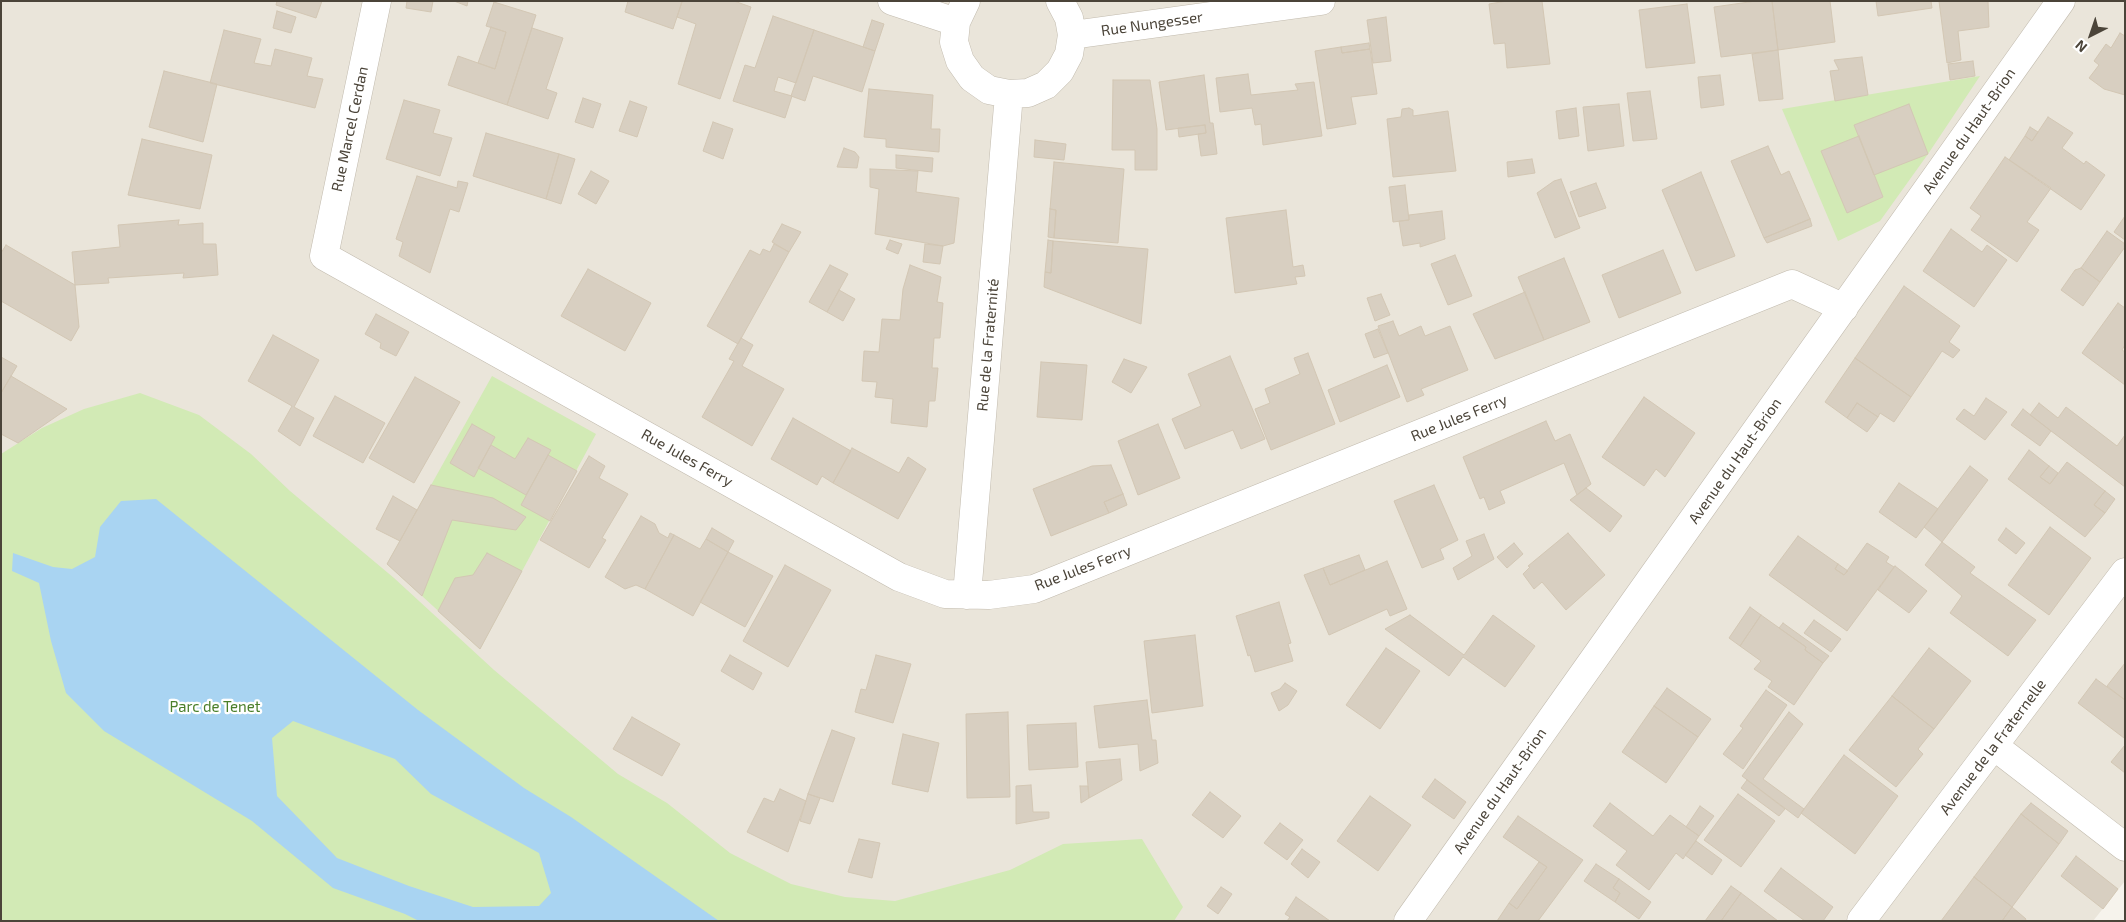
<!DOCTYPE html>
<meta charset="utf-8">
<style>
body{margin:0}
#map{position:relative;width:2126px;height:922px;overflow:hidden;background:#f6f3ec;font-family:"Exo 2",sans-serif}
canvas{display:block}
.frame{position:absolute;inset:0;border:2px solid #4b4439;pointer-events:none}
.north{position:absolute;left:2066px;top:10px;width:50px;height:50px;-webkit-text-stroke:4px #fff;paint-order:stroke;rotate:221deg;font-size:14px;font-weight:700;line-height:20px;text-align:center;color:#4b4439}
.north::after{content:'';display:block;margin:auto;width:18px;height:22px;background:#4b4439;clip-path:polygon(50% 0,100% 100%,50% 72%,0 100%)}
</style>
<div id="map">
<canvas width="2126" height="922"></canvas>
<div class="frame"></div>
<div class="north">N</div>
</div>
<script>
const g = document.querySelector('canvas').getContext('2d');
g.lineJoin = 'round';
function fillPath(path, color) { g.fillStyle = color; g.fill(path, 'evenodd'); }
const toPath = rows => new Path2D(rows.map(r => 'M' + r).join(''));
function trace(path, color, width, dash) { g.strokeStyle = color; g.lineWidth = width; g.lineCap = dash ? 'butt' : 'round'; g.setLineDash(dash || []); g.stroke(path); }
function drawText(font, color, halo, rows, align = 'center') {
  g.font = font + ' "Exo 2",sans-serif'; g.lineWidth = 4.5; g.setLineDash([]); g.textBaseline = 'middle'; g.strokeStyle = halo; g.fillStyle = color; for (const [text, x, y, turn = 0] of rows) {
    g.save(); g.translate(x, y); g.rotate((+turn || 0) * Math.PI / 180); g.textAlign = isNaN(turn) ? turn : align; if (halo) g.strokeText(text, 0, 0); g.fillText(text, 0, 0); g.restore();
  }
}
const residential = toPath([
 [1,1,2125,1,2125,881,2093,921,1,921]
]);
const green = toPath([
 [1980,76,1928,154,1880,221,1838,241,1782,109],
 [492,376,596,434,480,649,387,564],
 [140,393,199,415,251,454,290,491,394,578,494,670,618,774,667,803,730,853,791,884,845,897,895,901,1010,870,1063,844,1142,839,1183,907,1174,921,1,921,1,454,42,428,84,409]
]);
const water = toPath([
 [156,499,418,710,524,788,571,817,719,921,419,921,405,914,333,888,252,821,104,731,66,693,51,641,39,583,12,571,13,553,53,567,72,569,95,557,100,527,121,501],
 [293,721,395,759,431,794,539,853,551,893,539,906,473,907,409,886,337,858,277,796,272,738]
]);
const building = toPath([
 [277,1,322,1,316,18,276,5,277,1],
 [407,1,433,1,431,12,406,8,407,1],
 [454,1,468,1,467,6,454,1],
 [628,1,680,1,682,2,673,29,625,12,628,1],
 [734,1,751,7,720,99,678,84,696,24,677,17,682,1,734,1],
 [1507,1,1542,1,1550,64,1507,68,1505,43,1494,44,1489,4,1507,1],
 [1756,1,1772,1,1778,50,1721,57,1714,7,1756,1],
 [1772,1,1830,1,1835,42,1778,50,1772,1],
 [1876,1,1931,1,1932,8,1878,16,1876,1],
 [1939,1,1988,1,1989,27,1958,31,1961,60,1947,63,1939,1],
 [494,2,536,15,507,105,448,85,458,56,495,69,506,32,486,26,494,2],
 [1687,4,1695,63,1646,68,1639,10,1687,4],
 [277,11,296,17,291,33,273,28,277,11],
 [773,16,814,30,796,83,778,77,774,91,792,96,785,118,733,101,745,65,755,68,773,16],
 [1386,17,1391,61,1373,63,1367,20,1386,17],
 [872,20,884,24,875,51,863,47,872,20],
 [491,27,506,32,495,69,478,63,491,27],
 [532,28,563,38,546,89,557,93,548,119,507,105,532,28],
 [224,30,261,39,254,63,271,66,275,49,312,58,307,76,323,79,315,108,210,83,224,30],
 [814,30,875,51,862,92,813,76,805,101,791,96,814,30],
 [2120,33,2125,36,2125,95,2104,89,2089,78,2099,65,2094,61,2106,44,2111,48,2120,33],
 [1369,43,1370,49,1342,53,1341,47,1369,43],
 [1341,47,1342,53,1370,49,1377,94,1351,97,1356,124,1327,129,1315,51,1341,47],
 [1778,50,1783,99,1759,101,1752,54,1778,50],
 [1862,57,1868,95,1835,101,1830,71,1839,70,1834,60,1862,57],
 [1973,61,1975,76,1950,80,1948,64,1973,61],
 [164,71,217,84,203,142,149,127,164,71],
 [1248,74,1251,95,1298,90,1295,84,1314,82,1322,136,1263,145,1261,124,1255,125,1252,108,1220,112,1216,78,1248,74],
 [1204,75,1210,123,1213,123,1217,154,1201,156,1198,134,1206,133,1205,125,1166,130,1159,82,1204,75],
 [1720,75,1724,105,1701,108,1698,77,1720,75],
 [1113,80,1150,80,1157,129,1157,170,1135,170,1135,150,1112,150,1113,80],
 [869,89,933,95,931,129,940,129,939,152,886,147,886,139,864,137,869,89],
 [1650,91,1657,139,1633,141,1627,93,1650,91],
 [583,98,601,104,593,128,575,122,583,98],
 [404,100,440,110,433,133,452,138,440,176,386,159,404,100],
 [630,101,647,107,637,137,619,131,630,101],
 [1619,104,1624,146,1588,151,1583,107,1619,104],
 [1909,104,1928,154,1874,175,1854,125,1909,104],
 [1409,108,1413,110,1413,116,1448,111,1456,171,1393,177,1387,119,1401,117,1402,109,1409,108],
 [1576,108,1579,136,1559,139,1556,111,1576,108],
 [2048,117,2073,133,2062,148,2084,164,2086,161,2105,175,2081,210,2009,160,2025,136,2032,141,2048,117],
 [713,122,733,129,723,159,703,151,713,122],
 [1205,125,1206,133,1179,137,1178,128,1205,125],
 [2030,127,2038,132,2032,141,2025,136,2030,127],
 [486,133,559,154,546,199,473,176,486,133],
 [1859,136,1883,197,1847,213,1821,151,1859,136],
 [142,139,212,155,200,209,128,195,142,139],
 [1035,140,1066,144,1064,160,1034,157,1035,140],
 [1768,146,1781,175,1789,171,1810,219,1764,238,1731,161,1768,146],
 [844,148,855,152,859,157,857,168,837,167,844,148],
 [559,154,575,159,561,204,546,199,559,154],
 [896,155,933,158,932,172,896,168,896,155],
 [2005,157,2051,188,2027,222,2039,230,2017,262,1971,230,1981,216,1970,208,2005,157],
 [1532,159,1535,173,1508,177,1507,162,1532,159],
 [1054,162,1124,169,1118,243,1054,238,1056,210,1050,209,1054,162],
 [870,169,918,171,916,192,959,198,954,243,943,246,875,234,879,189,870,187,870,169],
 [591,171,609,181,596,204,578,194,591,171],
 [1701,172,1735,256,1696,271,1662,190,1701,172],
 [417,176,457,188,458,181,468,183,459,212,450,209,430,273,399,256,403,242,396,239,417,176],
 [1561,179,1580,228,1555,238,1537,193,1554,181,1561,179],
 [1596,183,1606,208,1579,217,1570,192,1596,183],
 [1405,185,1409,220,1393,222,1389,187,1405,185],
 [1050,209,1056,210,1054,238,1048,237,1050,209],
 [1286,210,1293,267,1303,265,1305,276,1295,277,1297,284,1235,293,1226,218,1286,210],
 [1442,211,1445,239,1420,247,1420,243,1403,246,1399,221,1409,220,1409,215,1442,211],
 [2125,216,2125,240,2114,232,2125,216],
 [1810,219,1812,226,1767,243,1764,238,1810,219],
 [179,220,178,225,203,223,203,244,216,244,218,275,183,278,184,273,108,278,109,283,75,285,72,252,120,247,118,225,179,220],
 [782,224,801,232,789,252,772,242,782,224],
 [1951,229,1982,252,1987,245,2007,260,1974,307,1923,271,1951,229],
 [2107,231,2125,244,2125,247,2100,282,2081,268,2107,231],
 [890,240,902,244,898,254,886,249,890,240],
 [1048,240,1053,241,1051,273,1045,272,1048,240],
 [1053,241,1148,249,1141,324,1044,287,1045,272,1051,273,1053,241],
 [774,244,789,252,738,344,707,326,750,250,760,255,763,249,770,252,774,244],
 [925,244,943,246,940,264,923,262,925,244],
 [6,245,75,285,79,327,71,341,1,301,1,253,6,245],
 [1663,250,1681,293,1619,318,1602,275,1663,250],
 [1455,255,1472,296,1448,305,1431,264,1455,255],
 [1564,258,1590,322,1544,340,1518,277,1564,258],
 [830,265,848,274,827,312,809,302,830,265],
 [910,265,941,277,937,302,943,303,940,338,934,338,932,368,938,368,935,401,929,401,927,427,891,423,893,399,875,397,877,382,862,381,864,351,879,352,882,319,900,320,903,289,910,265],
 [2081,268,2100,282,2083,306,2061,290,2075,270,2081,268],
 [588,269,651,303,625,351,561,316,588,269],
 [1904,286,1960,326,1949,342,1960,350,1953,358,1942,351,1911,397,1855,358,1904,286],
 [839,290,855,299,843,321,827,312,839,290],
 [1525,292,1544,340,1495,359,1473,314,1525,292],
 [1381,294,1390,315,1375,321,1367,298,1381,294],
 [2118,303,2125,308,2125,345,2122,350,2125,352,2125,385,2082,353,2118,303],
 [376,314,409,332,396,356,380,348,381,343,365,334,376,314],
 [1393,321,1399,336,1421,326,1425,336,1450,326,1468,370,1421,389,1424,395,1407,402,1378,326,1393,321],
 [1378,329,1388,353,1374,358,1365,334,1378,329],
 [273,335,319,360,294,407,314,418,300,446,278,431,292,406,248,381,273,335],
 [741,338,753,345,742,366,784,389,752,446,702,417,734,361,729,359,741,338],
 [1308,353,1335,424,1271,450,1255,409,1270,403,1265,389,1300,374,1294,358,1308,353],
 [1230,356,1265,439,1241,449,1233,430,1185,449,1172,419,1201,406,1188,374,1230,356],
 [1,357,17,366,1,393,1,357],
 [1855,358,1911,397,1894,422,1880,413,1878,417,1857,403,1847,418,1825,402,1855,358],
 [1124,359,1147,367,1131,393,1112,382,1124,359],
 [1041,362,1087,365,1082,420,1037,417,1041,362],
 [1387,365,1400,397,1340,422,1328,390,1387,365],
 [11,376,67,409,18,443,1,434,1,393,11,376],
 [415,377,460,402,414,483,369,458,415,377],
 [335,396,385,423,363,463,313,436,335,396],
 [1644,397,1695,433,1665,477,1656,469,1644,486,1602,457,1644,397],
 [1986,398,2007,412,1985,440,1956,419,1964,409,1974,416,1986,398],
 [1857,403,1878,417,1867,432,1847,418,1857,403],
 [2039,403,2058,418,2066,407,2117,446,2125,435,2125,487,2030,415,2039,403],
 [2023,409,2051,431,2040,446,2011,425,2023,409],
 [793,418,851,451,833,483,822,476,817,485,771,459,793,418],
 [1546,421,1555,441,1570,434,1591,484,1577,495,1564,463,1500,491,1505,503,1489,510,1484,497,1480,499,1463,457,1546,421],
 [472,424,495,437,474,477,450,463,472,424],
 [1158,424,1180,478,1138,495,1118,441,1158,424],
 [528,438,551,450,526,495,478,468,491,445,515,459,528,438],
 [852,448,899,473,908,457,926,469,898,519,833,483,852,448],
 [2029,450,2049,466,2040,477,2050,484,2067,462,2105,491,2094,505,2105,513,2085,537,2008,479,2029,450],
 [548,455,577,471,550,521,521,505,548,455],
 [589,456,605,466,599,478,628,494,602,538,606,540,589,568,540,540,589,456],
 [1111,465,1123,494,1104,502,1109,513,1051,536,1033,489,1092,466,1111,465],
 [1970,466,1988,480,1942,542,1924,527,1970,466],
 [2049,466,2058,473,2050,484,2040,477,2049,466],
 [1899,483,1938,509,1916,538,1879,512,1899,483],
 [431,485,493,498,526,517,516,530,452,520,422,596,387,564,431,485],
 [1434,485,1458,540,1440,549,1444,559,1422,568,1394,501,1434,485],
 [1586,488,1622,516,1610,532,1570,500,1586,488],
 [2105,491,2115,499,2105,513,2094,505,2105,491],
 [1123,494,1127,505,1109,513,1104,502,1123,494],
 [393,496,417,510,400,541,376,529,393,496],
 [641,516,655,524,659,533,668,538,670,533,674,535,645,589,636,585,625,589,605,577,641,516],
 [2050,527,2091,558,2049,615,2008,585,2050,527],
 [712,528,734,541,728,552,706,539,712,528],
 [2006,528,2025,543,2016,554,1998,540,2006,528],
 [1568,533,1605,575,1566,610,1542,582,1534,589,1523,574,1530,567,1528,566,1568,533],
 [1484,534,1494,559,1458,580,1453,568,1472,556,1466,541,1484,534],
 [674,535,700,549,706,539,728,552,693,616,645,589,674,535],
 [1798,536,1838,564,1835,569,1844,575,1867,543,1889,557,1886,562,1894,567,1847,631,1769,575,1798,536],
 [1942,542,1975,567,1970,573,2036,620,2008,656,1950,613,1962,596,1925,565,1942,542],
 [1514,543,1523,554,1507,568,1497,557,1514,543],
 [728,552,773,576,745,627,700,602,728,552],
 [487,553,522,571,480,649,438,611,455,578,473,575,487,553],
 [1359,555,1365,570,1330,585,1323,568,1359,555],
 [1387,561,1407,609,1390,616,1387,609,1329,635,1304,575,1323,568,1330,585,1387,561],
 [1838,564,1848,571,1844,575,1835,569,1838,564],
 [785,565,831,590,788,667,743,641,785,565],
 [1895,566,1927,591,1909,613,1878,590,1895,566],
 [1279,602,1291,643,1288,644,1293,661,1255,672,1250,655,1248,656,1236,616,1279,602],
 [1750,607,1761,615,1740,646,1729,638,1750,607],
 [1410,615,1464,655,1493,615,1535,646,1505,687,1463,657,1449,676,1385,629,1410,615],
 [1761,615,1806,647,1805,650,1823,663,1794,705,1768,687,1772,681,1754,669,1761,661,1740,646,1761,615],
 [1814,620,1841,639,1831,652,1804,633,1814,620],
 [1783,623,1829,656,1823,663,1805,650,1806,647,1779,628,1783,623],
 [1195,635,1203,706,1152,713,1144,641,1195,635],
 [1386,648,1420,671,1380,729,1346,705,1386,648],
 [1929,648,1971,681,1934,729,1892,696,1929,648],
 [730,655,762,673,753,690,721,671,730,655],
 [876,655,911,664,893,723,855,712,861,689,866,690,876,655],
 [2125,663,2125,700,2107,686,2125,663],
 [2096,679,2125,700,2124,738,2078,703,2096,679],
 [1285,683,1297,691,1288,705,1279,711,1271,693,1280,689,1285,683],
 [1667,688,1711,719,1698,737,1654,706,1667,688],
 [1766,690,1787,705,1743,769,1723,754,1743,728,1740,726,1766,690],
 [1892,696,1934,729,1918,749,1923,754,1896,787,1849,750,1892,696],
 [1147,700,1152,740,1156,740,1158,763,1140,771,1138,744,1099,748,1094,706,1147,700],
 [1654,706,1698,737,1666,783,1622,752,1654,706],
 [1008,712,1010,797,967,798,966,714,1008,712],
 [1789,712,1803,724,1763,779,1804,809,1798,818,1742,776,1789,712],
 [632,717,680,744,662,776,613,749,632,717],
 [1076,723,1078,767,1029,770,1027,725,1076,723],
 [832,730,855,738,833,802,808,794,832,730],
 [903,734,939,743,928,792,892,784,903,734],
 [2125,745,2125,773,2111,762,2125,745],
 [1844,755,1898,796,1855,854,1801,813,1844,755],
 [1120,759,1122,780,1089,798,1086,762,1120,759],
 [1435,779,1466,802,1454,819,1422,797,1435,779],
 [1747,780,1785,809,1779,816,1741,788,1747,780],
 [1031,785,1033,812,1049,812,1049,818,1016,824,1016,786,1031,785],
 [1080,786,1088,786,1089,798,1081,803,1080,786],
 [780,789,806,801,788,852,747,832,764,798,774,802,780,789],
 [1210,792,1241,816,1223,838,1192,815,1210,792],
 [808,794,820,798,810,824,800,821,808,794],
 [1738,794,1775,821,1741,867,1704,840,1738,794],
 [1370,796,1411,825,1378,871,1337,841,1370,796],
 [1610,803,1653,836,1670,815,1699,836,1683,859,1676,853,1649,890,1616,865,1627,851,1593,826,1610,803],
 [2031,803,2068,831,2059,844,2021,814,2031,803],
 [1700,806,1714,816,1699,836,1686,827,1700,806],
 [2021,814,2059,844,2012,907,1974,877,2021,814],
 [1518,816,1583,860,1538,921,1497,921,1509,903,1517,909,1547,867,1503,837,1518,816],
 [1280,823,1303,840,1287,860,1264,843,1280,823],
 [859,839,880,843,872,878,848,872,859,839],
 [1696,841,1722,860,1712,875,1685,855,1696,841],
 [1302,849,1320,862,1308,878,1291,864,1302,849],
 [2076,856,2118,889,2103,909,2061,876,2076,856],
 [1539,862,1547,867,1517,909,1509,903,1539,862],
 [1596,864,1619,879,1613,888,1620,893,1615,902,1584,881,1596,864],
 [1781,868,1833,907,1823,921,1805,921,1764,891,1781,868],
 [1974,877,2012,907,2002,921,1941,921,1974,877],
 [1619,879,1651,902,1639,919,1615,902,1620,893,1613,888,1619,879],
 [1731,886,1741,893,1721,921,1705,921,1731,886],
 [1221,887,1232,894,1218,914,1207,906,1221,887],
 [1741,893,1778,921,1721,921,1741,893],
 [1296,897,1330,921,1287,921,1290,917,1285,914,1296,897],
 [2012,907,2026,919,2025,921,2002,921,2012,907]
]);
const minor = toPath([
 [377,1,324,256,899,577,945,594,989,595,1034,589,1792,284,1844,308],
 [892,1,956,22],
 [966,1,956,22,954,42,960,61,972,78,989,90,1009,94,1028,93,1046,85,1060,71,1069,54,1072,35,1069,18,1060,1],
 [1072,35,1321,1],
 [967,595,1009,94],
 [1994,746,2125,847],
 [1408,921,2061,1],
 [1861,921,2125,572]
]);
const streetNames = [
 ["Rue Nungesser",1152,24,-8],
 ["Rue Marcel Cerdan",350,129,-78],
 ["Avenue du Haut-Brion",1969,131,-55],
 ["Rue de la Fraternité",988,345,-85],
 ["Rue Jules Ferry",1459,418,-22],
 ["Rue Jules Ferry",687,458,29],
 ["Avenue du Haut-Brion",1735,461,-55],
 ["Rue Jules Ferry",1083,568,-21],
 ["Avenue de la Fraternelle",1993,747,-53],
 ["Avenue du Haut-Brion",1500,791,-55]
];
const parkNames = [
 ["Parc de Tenet",215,707]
];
fillPath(residential, '#eae5da');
fillPath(green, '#d2eab5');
fillPath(water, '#a9d4f2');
fillPath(building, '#d8cfc1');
trace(building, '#d3c7b4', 1);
trace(minor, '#c2bbae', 29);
trace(minor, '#fff', 28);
drawText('15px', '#4b4439', '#fff', streetNames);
drawText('15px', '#4a7f2a', '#fff', parkNames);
</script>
